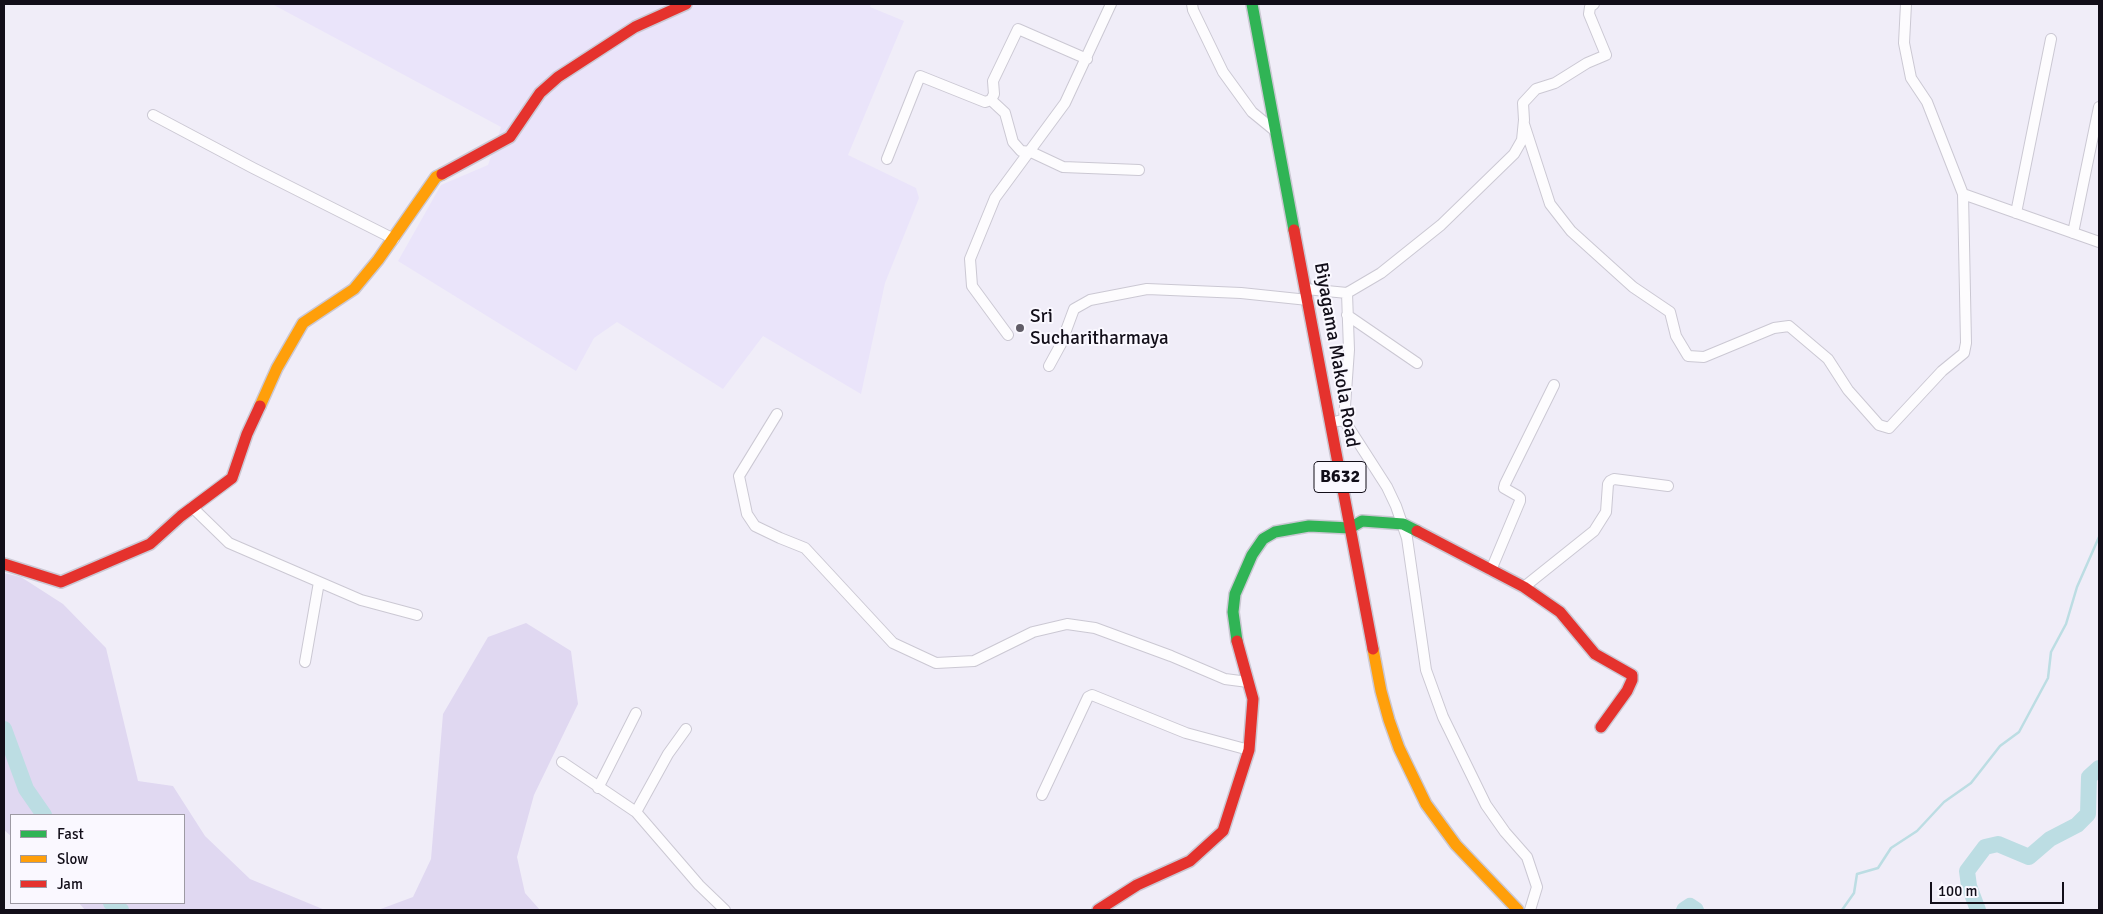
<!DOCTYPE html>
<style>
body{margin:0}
#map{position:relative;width:2103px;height:914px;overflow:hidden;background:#f0edf8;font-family:Signika,sans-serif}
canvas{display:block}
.frame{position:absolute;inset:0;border:5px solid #120e19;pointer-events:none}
.legend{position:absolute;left:10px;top:814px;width:175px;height:90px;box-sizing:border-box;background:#faf8ff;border:1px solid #9d9aa3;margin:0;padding:6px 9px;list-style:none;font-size:15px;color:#120e19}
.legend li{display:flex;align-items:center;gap:10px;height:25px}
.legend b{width:25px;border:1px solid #9d9aa3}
.scale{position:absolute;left:1930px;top:882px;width:134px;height:22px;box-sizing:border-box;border:2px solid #120e19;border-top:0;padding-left:6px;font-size:15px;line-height:18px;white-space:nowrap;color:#120e19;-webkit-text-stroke:4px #faf8ff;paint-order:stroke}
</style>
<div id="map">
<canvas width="2103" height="914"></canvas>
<div class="frame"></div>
<ul class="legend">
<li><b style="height:6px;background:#30b455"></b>Fast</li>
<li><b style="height:6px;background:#ff9f0a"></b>Slow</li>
<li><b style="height:6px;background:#e5322d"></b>Jam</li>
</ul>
<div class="scale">100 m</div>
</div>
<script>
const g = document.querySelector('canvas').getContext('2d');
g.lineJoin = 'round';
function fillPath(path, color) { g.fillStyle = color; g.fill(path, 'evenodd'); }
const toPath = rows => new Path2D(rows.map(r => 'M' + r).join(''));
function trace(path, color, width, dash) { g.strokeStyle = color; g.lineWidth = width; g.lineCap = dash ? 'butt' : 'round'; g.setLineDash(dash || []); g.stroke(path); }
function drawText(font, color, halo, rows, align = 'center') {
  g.font = font + ' Signika,sans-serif'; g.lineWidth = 4; g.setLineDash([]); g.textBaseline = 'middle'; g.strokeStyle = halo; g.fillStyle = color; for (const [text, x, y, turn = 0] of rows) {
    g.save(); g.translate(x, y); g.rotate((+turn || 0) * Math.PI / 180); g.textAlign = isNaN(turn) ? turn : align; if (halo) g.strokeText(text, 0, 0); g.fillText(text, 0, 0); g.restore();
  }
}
const built = toPath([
 [272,4,871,4,870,7,904,21,848,155,916,188,919,198,885,283,861,394,763,336,723,389,617,322,594,338,576,371,398,261,441,185,488,165,501,127]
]);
const green = toPath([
 [4,573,21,577,63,604,106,648,138,781,173,786,205,836,250,879,325,910,85,910,79,903,184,903,184,815,11,815,11,836,4,830],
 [526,623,571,651,578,704,534,795,517,857,525,893,540,910,378,910,413,897,431,859,443,714,488,637]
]);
const stream = toPath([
 [1842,910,1854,893,1857,874,1878,868,1891,848,1917,831,1944,802,1971,783,2000,746,2019,732,2048,678,2051,652,2066,624,2077,587,2099,537]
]);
const river = toPath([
 [4,729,26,789,44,815],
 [111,903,121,910],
 [1684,910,1690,906,1696,910],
 [1978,910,1969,886,1967,871,1985,847,1998,844,2029,857,2050,839,2077,825,2088,814,2089,777,2099,768]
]);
const street = toPath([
 [1192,4,1193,10,1223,72,1252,112,1274,130],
 [1906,4,1904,43,1911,78,1927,102,1963,194,2099,242],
 [991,100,1005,113,1013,142,1021,151,1031,152,1063,167,1139,170],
 [153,115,253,168,394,239],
 [1524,124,1550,204,1571,231,1633,287,1670,312,1676,336,1688,356,1704,357,1774,328,1789,326,1828,359,1848,390,1879,425,1889,428,1942,371,1964,353,1966,343,1963,194],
 [887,159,920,76,985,102,991,100,994,94,993,81,1018,29,1087,59],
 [2016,213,2051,39],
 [2073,233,2099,107],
 [1306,289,1347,293,1381,273,1441,225,1514,154,1522,140,1524,120,1523,103,1536,89,1555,83,1587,63,1606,55,1589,14,1590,7,1594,4],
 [1347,315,1417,363],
 [1008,335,972,286,970,259,995,198,1065,103,1111,4],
 [1049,366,1061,344,1074,309,1090,300,1147,289,1241,293,1308,300],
 [777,414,739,476,747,514,755,526,780,538,805,548,893,643,936,663,974,661,1033,632,1067,624,1095,628,1171,656,1225,679,1248,682],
 [1344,420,1387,487,1396,506,1407,538,1426,670,1443,717,1486,805,1505,832,1527,857,1537,887,1530,910],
 [1338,421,1344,420,1349,350,1347,293],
 [192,507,229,543,361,600,417,615],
 [1491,570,1520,501,1520,498,1518,496,1504,488,1505,484,1554,385],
 [1524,587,1594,531,1606,512,1608,484,1610,481,1614,479,1668,486],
 [305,662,319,582],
 [562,762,636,812,699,885,725,910],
 [598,788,636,713],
 [1042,795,1088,697,1092,695,1186,733,1249,750],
 [636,812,668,754,686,729]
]);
const fast = toPath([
 [1252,4,1294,230],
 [1237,641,1233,612,1235,594,1252,555,1263,539,1275,532,1309,526,1350,528,1362,521,1403,524,1417,531]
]);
const slow = toPath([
 [260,406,277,368,303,323,354,289,378,260,436,177,442,174],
 [1373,649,1381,691,1389,720,1399,748,1426,804,1456,845,1518,910]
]);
const jam = toPath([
 [442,174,510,137,540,93,558,77,635,27,686,4],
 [1294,230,1373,649],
 [1417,531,1524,587,1560,612,1595,654,1632,675,1632,680,1627,691,1601,727],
 [4,564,61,582,150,544,181,516,232,478,247,434,260,406],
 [1098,910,1137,885,1190,861,1223,831,1249,750,1253,699,1237,641]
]);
const markers = [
 [1020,328,5,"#605c67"]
];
const shields = [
 [1340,477,52]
];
const shieldNames = [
 ["B632",1340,477]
];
const poiNames = [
 ["Sri",1030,317],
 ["Sucharitharmaya",1030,339]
];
const streetNames = [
 ["Biyagama Makola Road",1336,355,80]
];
fillPath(built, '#eae4fa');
fillPath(green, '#e0d8f1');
trace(stream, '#bcdde3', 2.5);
trace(river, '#bcdde3', 16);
trace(street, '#cbc8d3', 12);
trace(fast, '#cbc8d3', 14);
trace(slow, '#cbc8d3', 14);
trace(jam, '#cbc8d3', 14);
trace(street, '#fdfcfe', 10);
trace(fast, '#30b455', 11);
trace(slow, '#ff9f0a', 11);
trace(jam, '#e5322d', 11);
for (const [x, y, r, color] of markers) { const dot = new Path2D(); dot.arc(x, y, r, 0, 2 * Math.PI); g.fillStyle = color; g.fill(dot); trace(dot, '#faf8ff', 2); }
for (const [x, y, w] of shields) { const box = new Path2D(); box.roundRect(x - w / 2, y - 15.5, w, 31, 4); g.fillStyle = '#faf8ff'; g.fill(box); trace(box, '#120e19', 1); }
drawText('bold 18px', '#120e19', null, shieldNames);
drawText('19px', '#120e19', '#faf8ff', poiNames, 'left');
drawText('19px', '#120e19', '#faf8ff', streetNames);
</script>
